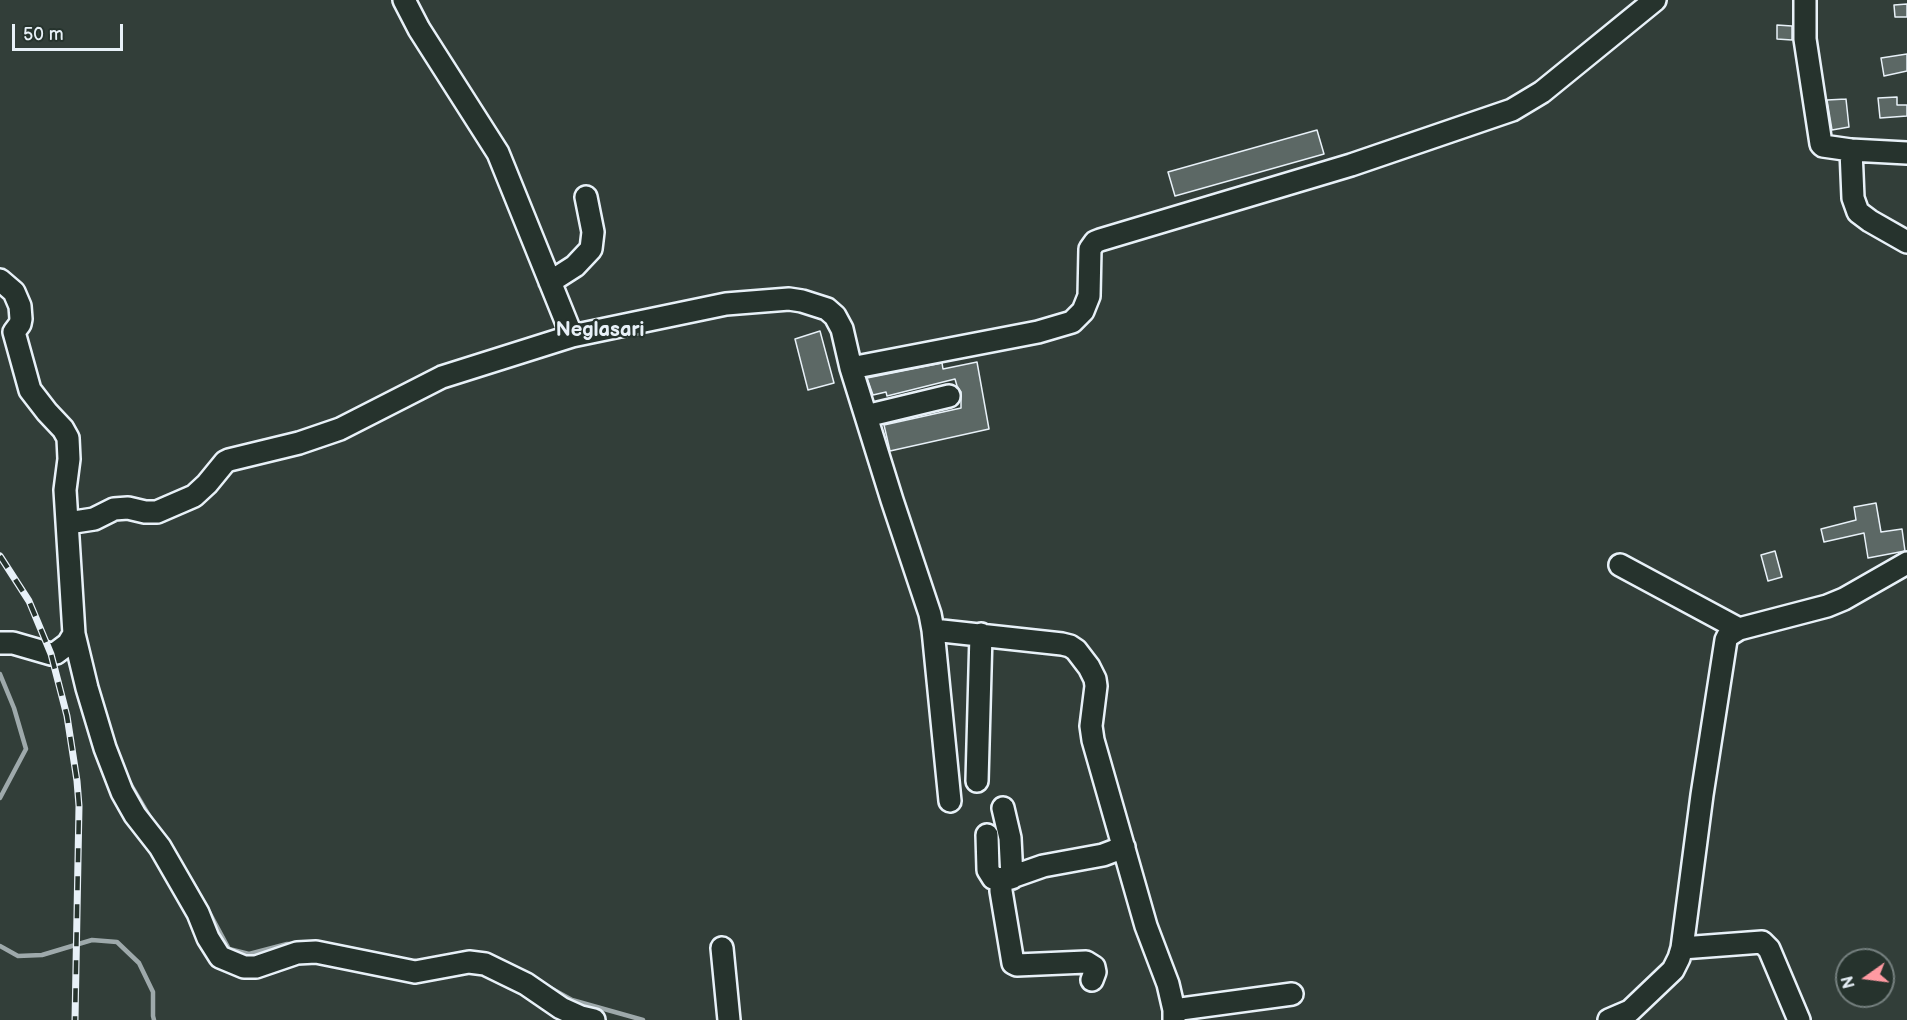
<!DOCTYPE html>
<style>
body{margin:0}
#map{position:relative;width:1907px;height:1020px;overflow:hidden;background:#323e39;font-family:"Balsamiq Sans",sans-serif}
canvas{display:block}
.north{position:absolute;left:1835px;top:948px;width:60px;height:60px;box-sizing:border-box;background:#26332d;border:2px solid #747f7e;border-radius:50%;rotate:256deg;font-size:16px;font-weight:700;line-height:24px;text-align:center;color:#e8f1f8}
.north::after{content:'';display:block;margin:auto;width:21px;height:27px;background:#ff9aa2;clip-path:polygon(50% 0,100% 100%,50% 72%,0 100%)}
.scale{position:absolute;left:12px;top:24px;width:111px;height:27px;box-sizing:border-box;border:3px solid #e8f1f8;border-top:0;padding-left:8px;font-size:18px;line-height:21px;white-space:nowrap;color:#e8f1f8;-webkit-text-stroke:4px #26332d;paint-order:stroke}
</style>
<div id="map">
<canvas width="1907" height="1020"></canvas>
<div class="north">N</div>
<div class="scale">50 m</div>
</div>
<script>
const g = document.querySelector('canvas').getContext('2d');
g.lineJoin = 'round';
const toPath = rows => new Path2D(rows.map(r => 'M' + r).join(''));
function trace(path, color, width, dash) { g.strokeStyle = color; g.lineWidth = width; g.lineCap = dash ? 'butt' : 'round'; g.setLineDash(dash || []); g.stroke(path); }
function fillPath(path, color) { g.fillStyle = color; g.fill(path, 'evenodd'); }
function drawText(font, color, halo, rows, align = 'center') {
  g.font = font + ' "Balsamiq Sans",sans-serif'; g.lineWidth = 4.5; g.setLineDash([]); g.textBaseline = 'middle'; g.strokeStyle = halo; g.fillStyle = color; for (const [text, x, y, turn = 0] of rows) {
    g.save(); g.translate(x, y); g.rotate((+turn || 0) * Math.PI / 180); g.textAlign = isNaN(turn) ? turn : align; if (halo) g.strokeText(text, 0, 0); g.fillText(text, 0, 0); g.restore();
  }
}
const stream = toPath([
 [0,674,14,708,26,749,0,798],
 [128,780,151,819],
 [184,869,197,890],
 [208,910,229,949,249,954,287,944,294,944],
 [0,946,18,956,42,955,92,940,117,942,139,963,153,992,153,1016,154,1020],
 [545,985,572,1000,643,1020]
]);
const building = toPath([
 [1907,4,1907,17,1895,17,1894,5,1907,4],
 [1777,25,1792,26,1792,40,1777,39,1777,25],
 [1907,54,1907,71,1884,76,1881,58,1907,54],
 [1897,97,1897,105,1907,105,1907,116,1880,118,1878,98,1897,97],
 [1846,99,1849,127,1832,130,1827,100,1846,99],
 [1317,130,1324,154,1175,196,1168,172,1317,130],
 [820,331,834,383,808,390,795,339,820,331],
 [977,362,989,429,890,451,884,425,961,408,961,392,957,386,955,379,887,396,886,392,873,395,867,378,942,363,943,369,977,362],
 [1876,503,1881,532,1902,529,1905,551,1868,558,1864,533,1824,542,1821,529,1856,520,1854,507,1876,503],
 [1775,551,1782,577,1768,581,1761,555,1775,551]
]);
const minor = toPath([
 [404,0,419,29,498,153,572,336],
 [1805,0,1805,39,1821,144,1823,146,1851,150,1907,153],
 [1851,150,1853,198,1858,212,1870,221,1907,242],
 [0,280,14,292,20,306,21,319,20,324,14,332,30,390,47,412,63,429,68,438,69,459,65,490,74,634,68,644,56,653,51,654,13,643,0,643],
 [550,282,575,266,591,249,593,232,586,197],
 [851,368,1038,332,1072,322,1083,311,1089,296,1090,249,1095,242,1100,240,1351,165,1512,110,1542,92,1655,0],
 [866,416,949,396],
 [68,523,94,519,114,509,128,508,145,512,157,512,194,496,207,484,225,462,229,460,299,443,340,429,442,377,572,336,726,304,789,299,802,301,827,309,835,316,842,329,851,368,892,500,930,614,933,630,1062,644,1070,646,1076,650,1089,667,1095,679,1096,686,1091,726,1093,740,1146,926,1168,984,1174,1010,1174,1020],
 [1620,565,1739,629],
 [933,630,950,801],
 [74,634,87,688,105,748,122,792,135,815,160,847,198,913,208,938,220,957,244,967,256,967,297,953,316,952,415,972,469,962,485,964,526,984,561,1008,581,1017,594,1020],
 [977,781,981,634],
 [1003,808,1010,838,1012,878],
 [987,835,988,870,993,878,1006,879,1043,866,1103,855,1124,847],
 [1006,879,1001,885,1001,891,1013,963,1017,965,1086,962,1094,967,1095,972,1092,980],
 [722,948,729,1020],
 [1682,948,1762,942,1769,949,1799,1020],
 [1174,1010,1292,994],
 [1609,1020,1630,1011,1673,970,1679,958,1682,948,1702,795,1726,640,1728,636,1739,629,1827,606,1844,599,1907,563]
]);
const rail = toPath([
 [0,556,29,601,51,654,67,716,77,781,79,806,75,1020]
]);
const quarterNames = [
 ["Neglasari",600,331]
];
trace(stream, '#9ea9ab', 4.5);
fillPath(building, '#5c6865');
trace(building, '#e8f1f8', 1.5);
trace(minor, '#e8f1f8', 26);
trace(minor, '#26332d', 21);
trace(rail, '#e8f1f8', 7);
trace(rail, '#26332d', 4.5, [14]);
drawText('bold 20px', '#e8f1f8', '#26332d', quarterNames);
</script>
